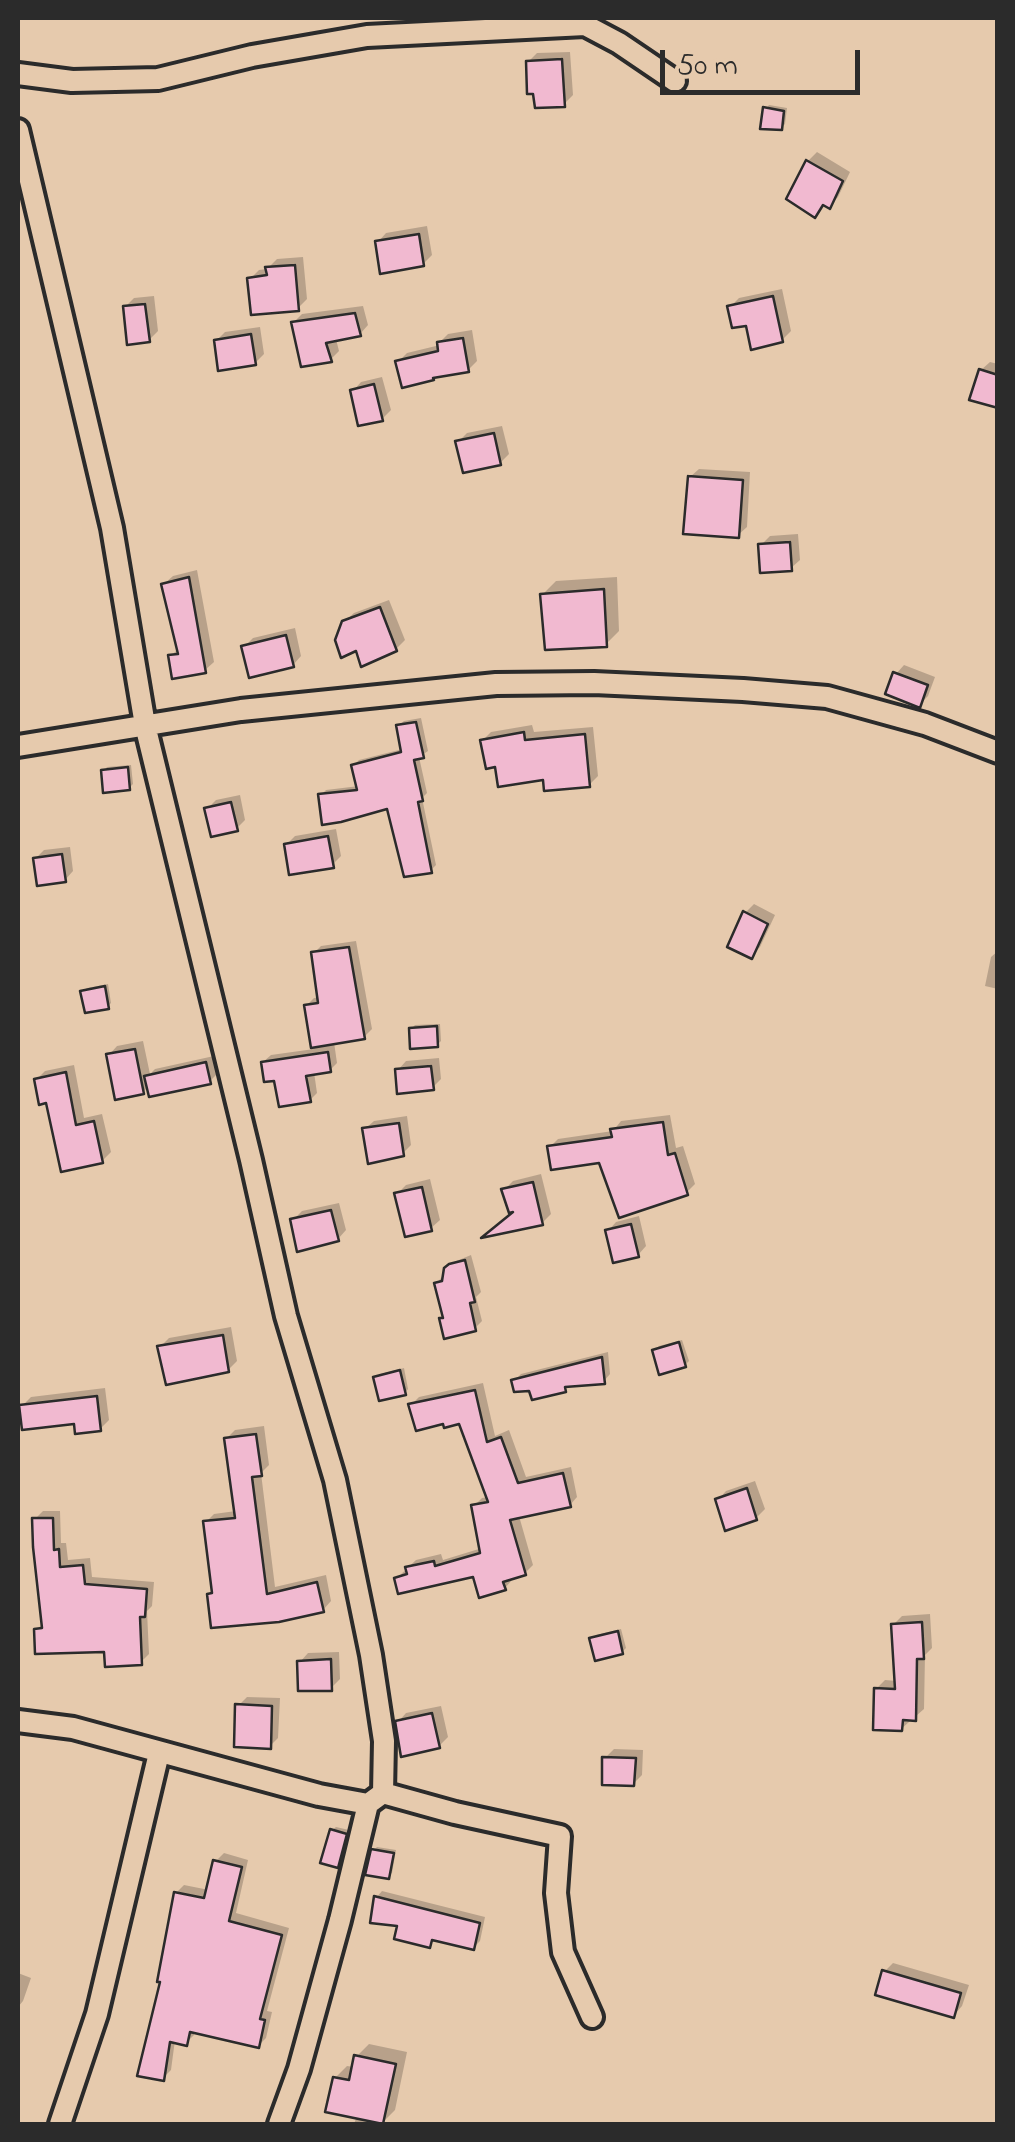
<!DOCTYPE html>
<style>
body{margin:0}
#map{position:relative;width:1015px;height:2142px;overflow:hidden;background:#e6caad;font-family:"Indie Flower",sans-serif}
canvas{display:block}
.frame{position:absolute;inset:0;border:20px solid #2b2b2b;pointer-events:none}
.scale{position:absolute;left:660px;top:50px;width:200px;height:45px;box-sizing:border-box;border:5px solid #2b2b2b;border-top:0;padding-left:12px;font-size:30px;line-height:35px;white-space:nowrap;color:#2b2b2b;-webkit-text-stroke:8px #e6caad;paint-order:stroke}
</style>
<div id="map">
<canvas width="1015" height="2142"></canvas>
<div class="frame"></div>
<div class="scale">50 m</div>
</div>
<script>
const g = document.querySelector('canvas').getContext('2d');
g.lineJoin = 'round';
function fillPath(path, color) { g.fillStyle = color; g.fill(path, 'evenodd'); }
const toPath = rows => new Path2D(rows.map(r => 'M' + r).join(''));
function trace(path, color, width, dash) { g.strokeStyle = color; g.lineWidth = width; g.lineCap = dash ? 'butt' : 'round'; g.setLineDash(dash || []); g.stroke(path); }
const shadow = toPath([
 [570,52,573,95,564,104,528,62,537,53],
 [769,105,787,108,785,124,781,128,766,109],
 [817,152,850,172,838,197,829,206,825,203,814,215,789,198,808,161],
 [427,226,432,255,423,264,378,242,386,233],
 [303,257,307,299,298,308,250,279,259,270,267,269,277,259],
 [782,289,791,331,782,340,748,323,730,307,739,298],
 [154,296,158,331,149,340,125,307,134,298],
 [363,306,368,325,360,334,336,339,339,351,330,360,294,322,302,314],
 [260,327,264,354,255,363,216,341,225,332],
 [472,330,477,361,468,370,398,362,407,353,440,345,440,342,448,334],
 [990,362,998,364,998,406,981,370],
 [382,377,391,410,382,419,353,391,361,382],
 [502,426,509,454,500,463,458,442,467,433],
 [699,469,750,472,747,527,738,535,690,477],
 [798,534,800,560,791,568,761,545,770,536],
 [197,570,214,662,205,670,171,656,179,648,164,584,173,576],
 [617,577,619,631,606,644,542,595,556,581],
 [389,600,405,640,396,649,344,622,354,613],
 [295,628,301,656,293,665,244,647,253,638],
 [904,665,935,677,928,696,919,705,896,674],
 [421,718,428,751,419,757,427,793,422,798,436,865,431,870,389,806,321,795,326,790,359,786,354,765,359,760,403,749,398,726,404,721],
 [532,725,534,732,593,727,598,776,589,785,545,778,497,763,483,740,491,732],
 [131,765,133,784,129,788,104,771,107,767],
 [240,795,245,820,236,829,207,809,216,800],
 [336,829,341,856,332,865,286,845,295,836],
 [70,847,73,871,65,880,35,859,44,850],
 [754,904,775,915,760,947,751,956,745,913],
 [356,941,372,1029,364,1037,334,1042,337,1063,330,1070,314,1072,317,1093,310,1100,276,1078,263,1062,271,1055,314,1049,306,1006,314,998,320,997,314,953,321,946],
 [998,951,998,989,985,986,991,957],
 [108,984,111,1003,108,1006,83,992,87,988],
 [440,1024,441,1041,437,1045,411,1029,415,1025],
 [143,1041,150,1074,155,1069,214,1056,217,1074,210,1081,149,1086,143,1092,109,1055,117,1046],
 [439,1058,441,1079,432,1088,398,1070,406,1061],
 [74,1065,84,1118,102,1114,111,1152,102,1161,48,1100,36,1080,45,1071],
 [670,1115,676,1148,683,1146,695,1184,687,1192,600,1161,550,1147,558,1139,613,1131,621,1121],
 [407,1116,411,1145,402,1154,365,1129,374,1121],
 [541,1174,551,1214,542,1223,519,1208,504,1190,513,1181],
 [430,1179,440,1220,431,1228,397,1194,406,1185],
 [18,1196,20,1225,18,1228],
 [339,1203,346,1230,338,1239,293,1220,302,1211],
 [639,1216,646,1246,638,1255,608,1231,616,1222],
 [471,1255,481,1292,476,1297,482,1321,475,1328,445,1316,437,1283,454,1262],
 [231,1327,237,1361,228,1370,160,1347,169,1338],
 [682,1340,689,1361,685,1365,655,1350,659,1346],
 [608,1352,610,1374,604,1381,570,1384,565,1389,531,1388,514,1381,521,1374],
 [404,1368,408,1389,405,1393,376,1377,380,1374],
 [483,1383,495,1436,509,1430,526,1477,571,1467,577,1497,570,1505,519,1516,533,1565,525,1573,511,1577,512,1580,505,1588,474,1574,397,1578,416,1560,441,1554,443,1560,482,1548,474,1506,482,1498,488,1497,461,1422,411,1405,419,1397],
 [105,1388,109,1420,100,1429,22,1406,31,1397],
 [264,1426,269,1465,261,1473,275,1587,326,1575,331,1601,323,1610,210,1594,214,1590,206,1522,214,1514,236,1511,226,1439,235,1430],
 [755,1481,765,1509,756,1518,718,1500,726,1491],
 [43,1511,60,1511,61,1543,66,1543,68,1560,90,1558,92,1577,154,1582,152,1606,147,1611,149,1654,141,1662,37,1630,44,1622,35,1519],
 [930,1614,932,1648,925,1655,924,1709,901,1729,876,1689,885,1680,897,1681,893,1625,902,1616],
 [621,1629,626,1648,622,1652,592,1639,596,1635],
 [339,1652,340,1679,331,1688,300,1662,308,1653],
 [247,1697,280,1698,278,1738,270,1746,238,1706],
 [441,1706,448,1737,439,1746,398,1722,406,1713],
 [614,1749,643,1750,642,1775,633,1784,605,1758],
 [336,1827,349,1830,341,1862,338,1865,332,1830],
 [377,1847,396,1850,392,1873,388,1876,374,1850],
 [224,1853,248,1860,236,1913,289,1928,267,2011,272,2012,266,2038,258,2046,195,2031,194,2035,186,2043,175,2040,171,2070,163,2078,163,1980,176,1893,184,1885,209,1890,216,1861],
 [382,1891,485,1917,480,1941,474,1947,436,1939,429,1945,400,1924,376,1898],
 [893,1963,969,1985,962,2006,954,2015,884,1972],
 [18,1973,31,1978,23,2001,18,2007],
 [369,2044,407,2052,395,2110,381,2124,354,2124,357,2116,335,2078,347,2066,354,2067,357,2056]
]);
const building = toPath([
 [562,59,565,107,535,108,533,94,527,94,526,61,562,59],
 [763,107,784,111,782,130,760,129,763,107],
 [806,160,843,181,830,209,823,205,815,218,786,199,806,160],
 [419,234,424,266,380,274,375,241,419,234],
 [295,265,299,311,251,315,247,278,267,275,265,267,295,265],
 [773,296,783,342,751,350,746,326,732,328,727,306,773,296],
 [145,304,150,342,127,345,123,306,145,304],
 [355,313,361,336,326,343,332,362,301,367,291,322,355,313],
 [251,334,256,365,218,371,214,340,251,334],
 [463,338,469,372,433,378,434,380,402,388,395,361,438,351,437,342,463,338],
 [979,369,998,375,998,408,969,400,979,369],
 [374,384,383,421,358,426,350,390,374,384],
 [494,433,501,465,463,473,455,441,494,433],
 [688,476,743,480,739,538,683,534,688,476],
 [790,542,792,571,760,573,758,544,790,542],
 [189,577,206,673,172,679,168,655,178,654,161,584,189,577],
 [604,589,607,647,545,650,540,594,604,589],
 [380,607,397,651,361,667,356,651,341,658,335,640,342,621,380,607],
 [286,635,294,667,249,678,241,646,286,635],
 [893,672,928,685,920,708,885,694,893,672],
 [416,722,424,758,414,760,423,801,418,802,432,873,404,877,387,809,341,822,322,825,318,794,357,790,351,765,401,752,396,725,416,722],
 [524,732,525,740,585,734,590,787,544,791,543,780,498,787,495,767,486,769,480,740,524,732],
 [128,767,130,790,103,793,101,770,128,767],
 [231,802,238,831,211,837,204,808,231,802],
 [328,836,334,868,289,875,284,844,328,836],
 [62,854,66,882,37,886,33,858,62,854],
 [743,911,768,924,752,959,727,947,743,911],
 [349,947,365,1039,311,1048,304,1005,318,1003,311,952,349,947],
 [105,986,109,1009,85,1013,80,991,105,986],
 [437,1026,438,1047,410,1049,409,1028,437,1026],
 [135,1049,144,1094,115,1100,106,1054,135,1049],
 [328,1052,331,1072,306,1076,311,1102,279,1107,274,1081,264,1082,261,1062,328,1052],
 [206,1062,211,1084,149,1097,144,1076,206,1062],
 [431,1066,434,1090,397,1094,395,1069,431,1066],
 [66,1072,76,1125,94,1121,103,1163,61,1172,46,1103,39,1105,34,1079,66,1072],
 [663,1122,668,1155,675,1153,688,1195,619,1218,599,1163,551,1170,547,1146,612,1137,610,1129,663,1122],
 [399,1123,404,1156,368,1164,362,1128,399,1123],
 [533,1182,543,1225,481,1238,513,1212,509,1213,501,1189,533,1182],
 [422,1187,432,1231,405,1237,394,1193,422,1187],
 [331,1210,339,1241,297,1252,290,1219,331,1210],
 [631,1224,639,1257,613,1263,605,1230,631,1224],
 [465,1260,475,1302,470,1303,476,1331,444,1339,439,1318,443,1318,434,1283,442,1281,444,1268,449,1264,465,1260],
 [223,1335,229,1372,166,1385,157,1346,223,1335],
 [679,1342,686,1367,659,1375,652,1350,679,1342],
 [602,1357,605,1384,565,1387,566,1392,532,1400,529,1391,514,1392,511,1380,602,1357],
 [400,1370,406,1395,379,1401,373,1377,400,1370],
 [475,1390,487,1442,501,1437,518,1483,563,1473,571,1507,510,1520,526,1575,503,1582,506,1590,479,1598,473,1577,398,1594,394,1578,407,1574,405,1567,434,1561,435,1566,480,1553,471,1505,488,1502,459,1424,444,1428,443,1424,416,1431,408,1404,475,1390],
 [97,1396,101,1431,75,1434,74,1424,22,1430,19,1405,97,1396],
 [256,1434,262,1476,252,1477,267,1594,317,1582,324,1612,279,1622,211,1628,207,1594,212,1593,203,1521,235,1518,224,1438,256,1434],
 [747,1488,757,1520,725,1531,715,1499,747,1488],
 [32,1518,53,1518,54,1550,59,1549,60,1567,83,1565,85,1584,147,1589,145,1617,140,1617,142,1665,105,1667,104,1652,35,1654,34,1629,42,1628,33,1547,32,1518],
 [922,1622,924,1659,917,1659,916,1721,903,1720,902,1731,873,1730,874,1688,895,1689,891,1624,922,1622],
 [618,1631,623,1654,595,1661,589,1638,618,1631],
 [331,1659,332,1691,298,1691,297,1661,331,1659],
 [235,1704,272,1706,271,1749,234,1747,235,1704],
 [432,1713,440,1748,401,1757,395,1721,432,1713],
 [602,1757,636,1758,634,1786,602,1785,602,1757],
 [330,1829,347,1834,338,1868,320,1863,330,1829],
 [371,1849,394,1853,389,1879,365,1875,371,1849],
 [213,1860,242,1867,229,1921,282,1935,260,2019,265,2020,259,2048,190,2032,187,2046,170,2042,164,2081,137,2076,160,1982,157,1982,174,1892,204,1898,213,1860],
 [374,1896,480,1923,474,1950,432,1940,430,1948,394,1939,397,1926,370,1923,374,1896],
 [882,1970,961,1993,954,2018,875,1995,882,1970],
 [354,2055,396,2064,383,2124,325,2112,333,2077,349,2080,354,2055]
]);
const street = toPath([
 [18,74,72,81,158,79,252,56,367,36,585,25,619,43,675,81],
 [18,130,112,528,145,725,251,1160,286,1316,335,1480,371,1655,384,1741,383,1793,368,1804,340,1920,299,2069,279,2124],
 [18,746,241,710,496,684,594,683,743,690,827,697,925,724,998,752],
 [18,1721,73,1728,319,1795,368,1804],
 [383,1793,455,1813,560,1836,556,1893,563,1952,592,2017],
 [60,2124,97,2014,159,1753]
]);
fillPath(shadow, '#0003');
fillPath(building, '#f1b9d0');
trace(building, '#2b2b2b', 2.5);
trace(street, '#2b2b2b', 28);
trace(street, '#e6caad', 20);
</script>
